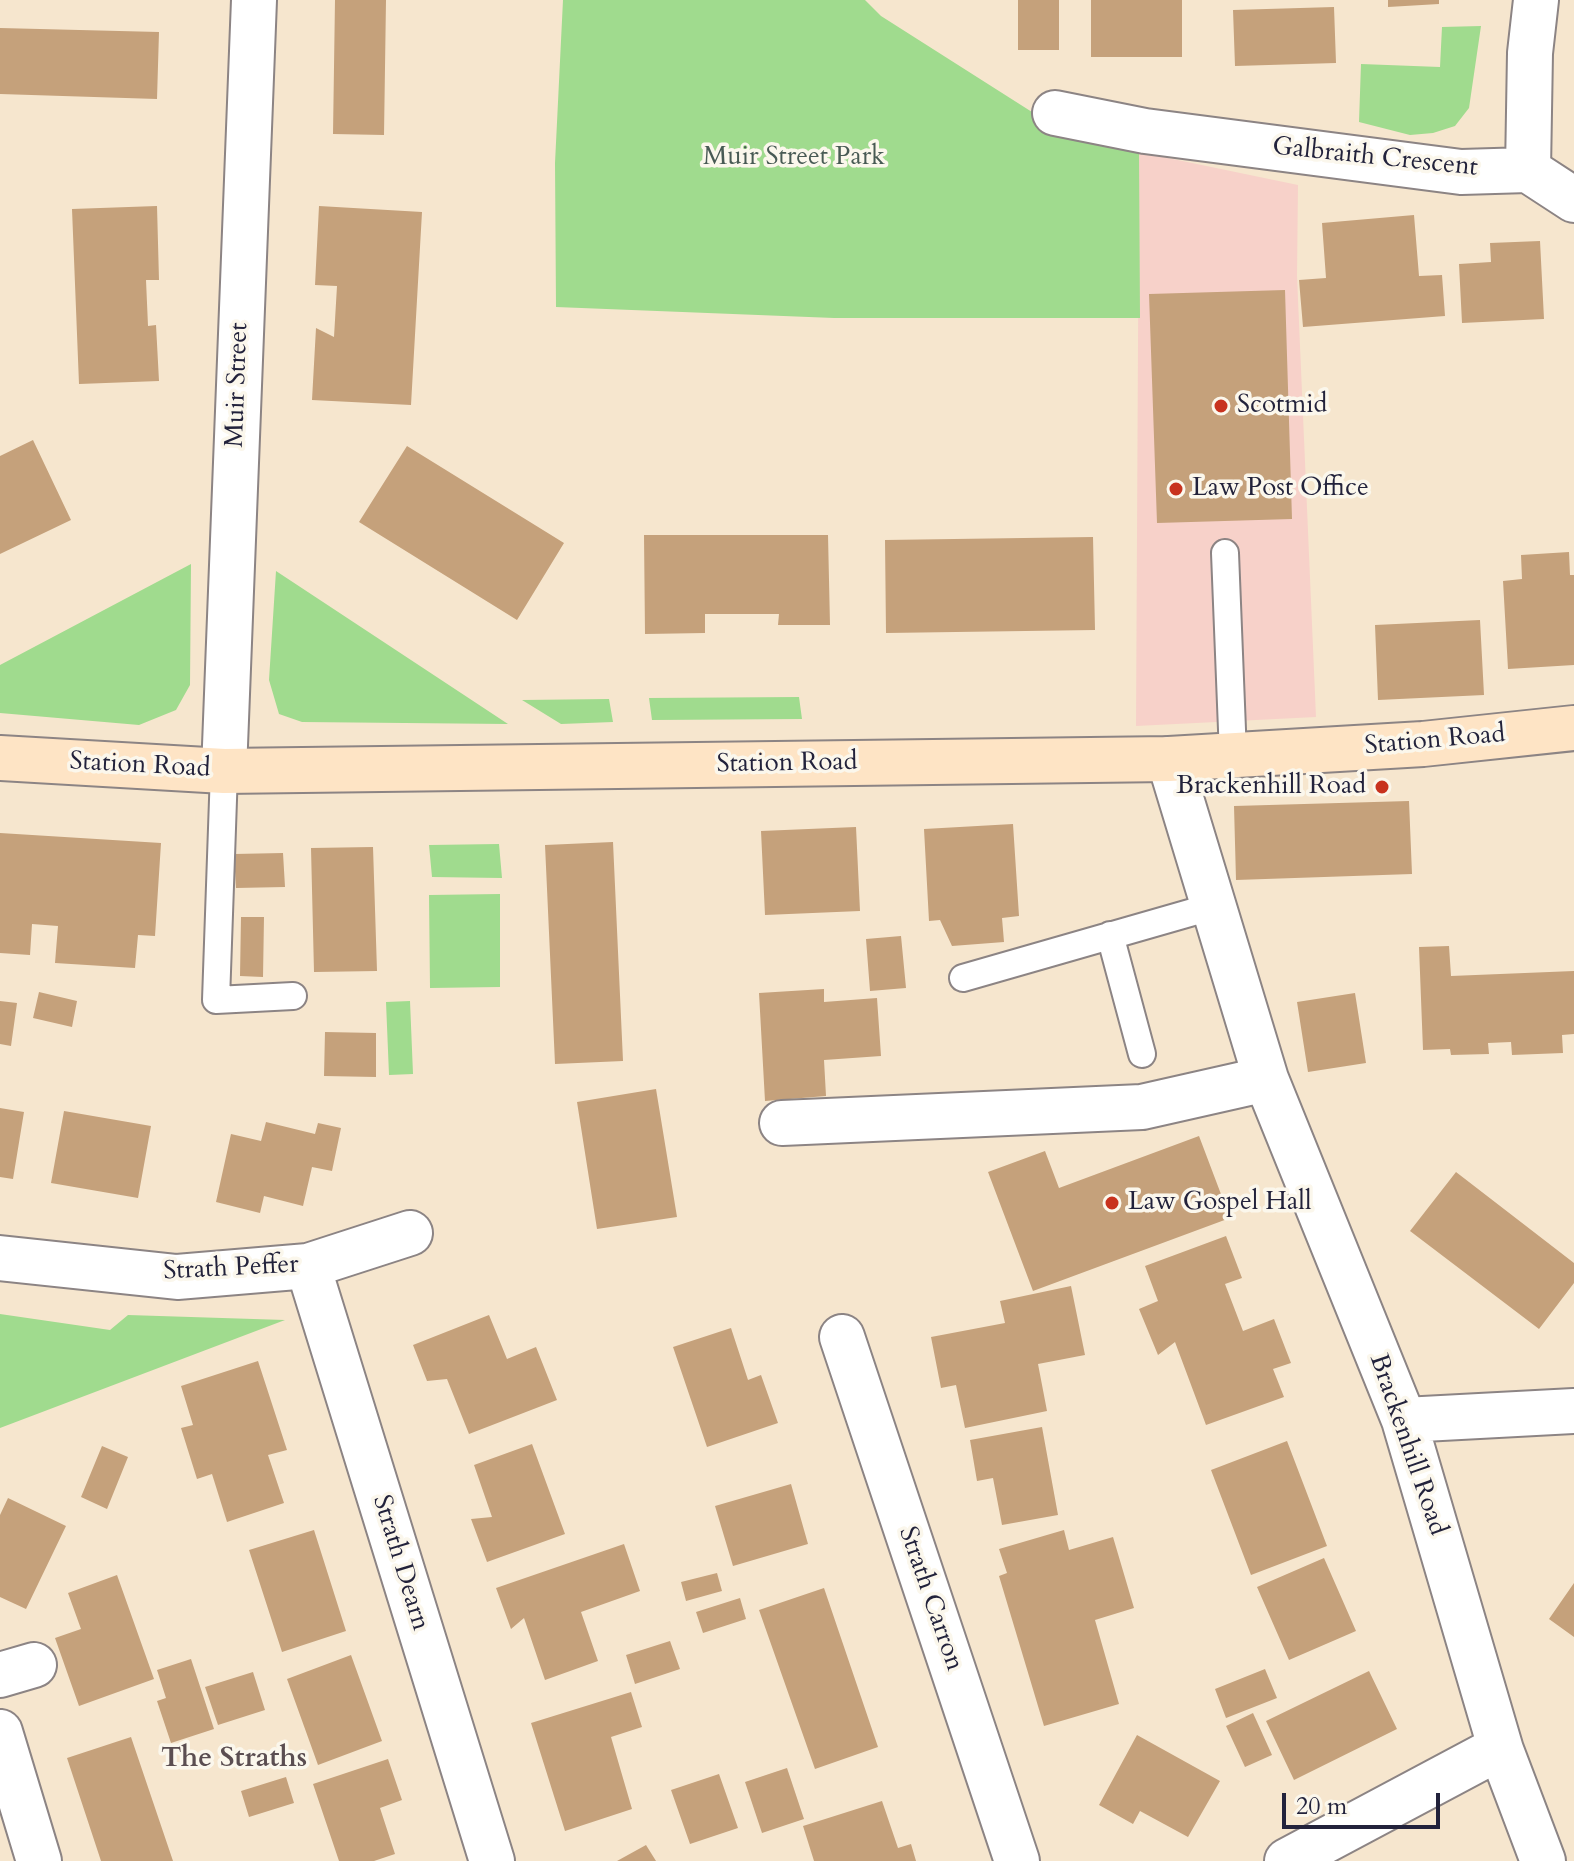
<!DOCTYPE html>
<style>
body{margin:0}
#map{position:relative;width:1574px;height:1861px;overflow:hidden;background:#f6e6ce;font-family:Cardo,serif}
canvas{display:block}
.scale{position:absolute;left:1282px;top:1793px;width:158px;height:36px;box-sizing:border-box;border:4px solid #22223b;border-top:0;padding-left:10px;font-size:24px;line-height:28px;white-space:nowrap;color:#22223b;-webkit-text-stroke:6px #fbf7ec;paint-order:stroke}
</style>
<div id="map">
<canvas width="1574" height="1861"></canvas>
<div class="scale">20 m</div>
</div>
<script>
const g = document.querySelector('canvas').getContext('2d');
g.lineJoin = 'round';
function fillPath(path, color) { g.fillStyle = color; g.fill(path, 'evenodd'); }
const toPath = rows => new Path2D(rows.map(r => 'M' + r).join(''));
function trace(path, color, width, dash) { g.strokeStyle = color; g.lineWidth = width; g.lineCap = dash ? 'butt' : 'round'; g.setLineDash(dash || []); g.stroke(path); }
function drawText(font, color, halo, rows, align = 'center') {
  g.font = font + ' Cardo,serif'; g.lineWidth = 7; g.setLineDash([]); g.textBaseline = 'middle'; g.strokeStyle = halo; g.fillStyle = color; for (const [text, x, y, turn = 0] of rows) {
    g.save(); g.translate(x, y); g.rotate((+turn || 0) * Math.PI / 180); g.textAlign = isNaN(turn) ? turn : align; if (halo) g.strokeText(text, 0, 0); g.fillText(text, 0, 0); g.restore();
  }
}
const built = toPath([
 [1139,152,1298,185,1297,276,1316,717,1136,726]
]);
const green = toPath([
 [563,0,865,0,881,16,1054,126,1139,152,1140,318,834,318,556,307,555,163],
 [1481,26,1469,108,1455,126,1433,133,1410,135,1359,122,1361,64,1440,67,1442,27],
 [191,564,190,685,176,710,139,725,0,713,0,665],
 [276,571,508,724,302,722,279,714,269,680],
 [799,697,802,719,652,720,649,698],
 [609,699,613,722,561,724,522,700],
 [499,844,502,878,432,877,429,845],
 [500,894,500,987,430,988,429,895],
 [410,1001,413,1074,389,1075,386,1002],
 [0,1314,110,1330,128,1315,285,1320,0,1428]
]);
const building = toPath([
 [335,0,386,0,384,135,333,134],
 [1018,0,1059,0,1059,50,1018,50],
 [1091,0,1182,0,1182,57,1091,57],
 [1388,0,1439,0,1439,4,1388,7],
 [1334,7,1336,63,1235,66,1233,10],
 [0,28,159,32,157,99,0,94],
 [157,206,159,280,146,280,148,326,156,325,159,381,79,384,72,209],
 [319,206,422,212,411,405,312,400,316,328,334,337,337,286,315,285],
 [1414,215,1419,276,1442,275,1445,316,1303,327,1299,280,1326,278,1322,223],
 [1540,241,1544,319,1462,323,1459,264,1491,262,1490,243],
 [1285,290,1292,519,1157,523,1149,294],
 [33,440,71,520,0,554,0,456],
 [407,446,564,543,517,620,359,522],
 [644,535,828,535,830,625,778,625,779,614,705,614,705,633,645,634],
 [1093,537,1095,630,886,633,885,540],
 [1569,552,1570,575,1574,575,1574,665,1508,669,1503,581,1522,579,1521,555],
 [1480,620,1484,695,1378,700,1375,625],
 [1409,801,1412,874,1236,880,1234,806],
 [1013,824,1019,916,1002,918,1004,942,952,946,940,920,929,921,924,829],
 [856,827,860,911,765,915,761,831],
 [0,833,161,843,155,936,138,935,135,968,55,963,58,926,32,924,30,955,0,953],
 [613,842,623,1061,555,1064,545,845],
 [373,847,377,971,314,972,311,848],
 [283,853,285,887,236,888,234,854],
 [241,917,264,917,263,977,240,976],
 [901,936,906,988,870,991,866,939],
 [1449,946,1451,976,1574,971,1574,1034,1562,1035,1563,1053,1512,1055,1511,1042,1488,1043,1489,1054,1451,1055,1450,1049,1423,1050,1419,947],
 [824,989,824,1002,877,998,881,1056,824,1060,826,1096,765,1101,759,993],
 [39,992,77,1001,72,1027,33,1018],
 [1355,993,1366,1063,1308,1072,1297,1002],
 [0,1001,17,1003,11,1046,0,1044],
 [325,1032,376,1033,376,1077,324,1076],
 [656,1089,677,1217,597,1229,577,1102],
 [0,1108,24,1112,13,1179,0,1177],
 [64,1111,151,1126,138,1198,51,1183],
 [266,1122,315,1134,318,1123,341,1128,332,1171,312,1167,303,1206,264,1196,260,1213,216,1202,231,1134,261,1141],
 [1199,1136,1230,1218,1033,1291,988,1172,1045,1151,1059,1188],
 [1456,1172,1574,1263,1574,1283,1539,1329,1410,1231],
 [1226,1236,1242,1278,1225,1284,1243,1331,1274,1319,1291,1363,1273,1369,1284,1397,1206,1425,1175,1342,1158,1355,1139,1309,1158,1301,1145,1266],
 [1071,1286,1085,1355,1038,1364,1047,1411,965,1428,956,1385,941,1388,931,1337,1005,1323,1000,1301],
 [489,1315,507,1359,536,1347,557,1400,469,1434,447,1379,427,1381,413,1345],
 [731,1328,748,1380,761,1375,778,1423,707,1447,673,1347],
 [258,1361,287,1450,268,1455,284,1503,227,1522,212,1474,197,1479,181,1428,193,1425,181,1386],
 [1042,1427,1058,1515,1002,1525,993,1478,977,1481,970,1440],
 [1287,1441,1327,1546,1251,1575,1211,1470],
 [532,1444,565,1534,487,1562,471,1519,492,1517,474,1465],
 [102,1446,128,1457,107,1509,81,1497],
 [791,1484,808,1544,733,1566,715,1506],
 [8,1498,66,1526,26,1609,0,1597,0,1515],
 [314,1530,346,1631,282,1652,249,1550],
 [1064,1530,1069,1550,1113,1537,1134,1608,1095,1620,1119,1704,1044,1726,999,1576,1007,1573,999,1549],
 [624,1544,640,1591,581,1612,598,1661,545,1680,524,1618,511,1629,496,1588],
 [1324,1558,1356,1631,1289,1660,1257,1587],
 [717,1573,722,1591,686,1601,681,1582],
 [117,1575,154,1679,79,1706,55,1638,81,1629,68,1593],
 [1574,1583,1574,1637,1549,1619],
 [824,1588,878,1747,815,1769,759,1610],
 [740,1598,746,1619,703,1633,696,1612],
 [670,1641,680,1669,635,1684,626,1655],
 [351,1655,382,1741,318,1765,287,1679],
 [191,1659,214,1729,171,1743,157,1701,166,1698,157,1670],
 [1265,1669,1277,1698,1226,1718,1215,1689],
 [1369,1671,1397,1729,1294,1780,1266,1721],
 [253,1672,265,1710,218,1725,205,1687],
 [631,1692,642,1727,611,1737,632,1809,565,1831,531,1723],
 [1253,1713,1272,1755,1245,1767,1226,1726],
 [1137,1735,1220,1781,1188,1837,1140,1811,1133,1824,1099,1805],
 [131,1737,173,1861,101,1861,67,1758],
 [388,1759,402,1800,380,1808,395,1854,374,1861,339,1861,313,1784],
 [787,1768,804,1819,762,1833,745,1782],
 [719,1774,738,1828,690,1844,671,1790],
 [286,1777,294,1803,249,1817,241,1791],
 [882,1801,898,1848,911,1844,916,1861,814,1861,803,1826],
 [646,1845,656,1861,617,1861]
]);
const service = toPath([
 [1225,553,1233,755],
 [224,771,216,1000,293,996],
 [1110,935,1142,1054],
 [963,978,1214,906]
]);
const minor = toPath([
 [1055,113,1145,131,1461,172,1528,170,1530,53,1536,0],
 [1528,170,1574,200],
 [1169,759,1266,1079,1404,1420,1501,1750,1543,1861],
 [224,771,254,0],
 [782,1123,1142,1107,1266,1079],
 [0,1258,177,1277,308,1266,410,1233],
 [308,1266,492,1861],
 [842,1337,1017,1861],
 [1404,1420,1574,1411],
 [0,1675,34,1665],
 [0,1732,39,1861],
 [1287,1861,1484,1756,1501,1750]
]);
const secondary = toPath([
 [0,758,224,771,1169,759,1423,744,1574,728]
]);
const markers = [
 [1221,406,8,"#c8321e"],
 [1176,489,8,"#c8321e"],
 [1382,787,8,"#c8321e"],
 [1112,1203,8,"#c8321e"]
];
const parkNames = [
 ["Muir Street Park",794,158]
];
const streetNames = [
 ["Galbraith Crescent",1375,158,6],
 ["Muir Street",238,385,-88],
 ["Station Road",1435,741,-5],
 ["Station Road",787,764,-1],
 ["Station Road",140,766,3],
 ["Strath Peffer",231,1269,-3],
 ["Brackenhill Road",1407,1445,71],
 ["Strath Dearn",400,1563,73],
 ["Strath Carron",930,1599,71]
];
const poiNames = [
 ["Scotmid",1237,406],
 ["Law Post Office",1192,489],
 ["Brackenhill Road",1366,787,"right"],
 ["Law Gospel Hall",1128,1203]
];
const neighbourhoodNames = [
 ["The Straths",234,1760]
];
fillPath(built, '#f7d1c9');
fillPath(green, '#a0db8e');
fillPath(building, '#c5a17b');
trace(service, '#8c8484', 30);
trace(minor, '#8c8484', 48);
trace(secondary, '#8c8484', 48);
trace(service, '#fff', 26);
trace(minor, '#fff', 44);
trace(secondary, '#fee4c5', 44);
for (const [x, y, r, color] of markers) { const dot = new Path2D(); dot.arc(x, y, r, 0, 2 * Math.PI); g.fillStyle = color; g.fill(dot); trace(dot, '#fbf7ec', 3); }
drawText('26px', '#485a54', '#fbf7ec', parkNames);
drawText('26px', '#22223b', '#fbf7ec', streetNames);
drawText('26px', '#22223b', '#fbf7ec', poiNames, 'left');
drawText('bold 28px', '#5b4e51', '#fbf7ec', neighbourhoodNames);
</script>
